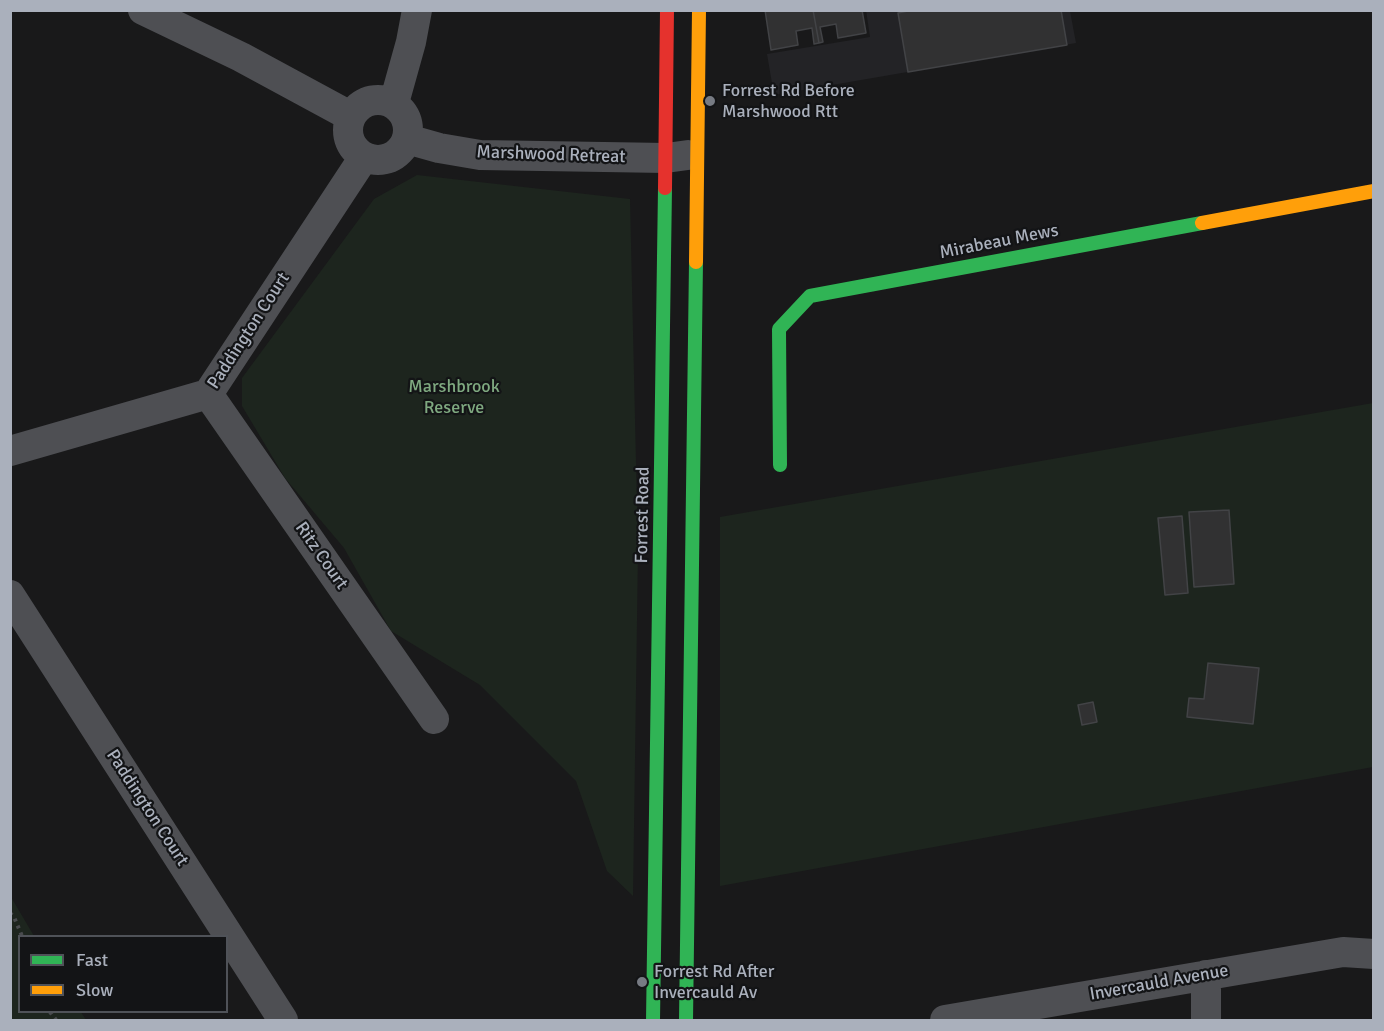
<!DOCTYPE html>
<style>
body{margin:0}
#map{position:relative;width:1384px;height:1031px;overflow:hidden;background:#19191a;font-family:Signika,sans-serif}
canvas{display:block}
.frame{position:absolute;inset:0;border:12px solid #aab0bc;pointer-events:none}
.legend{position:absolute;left:18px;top:935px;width:210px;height:78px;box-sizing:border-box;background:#131416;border:2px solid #4f5258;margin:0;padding:8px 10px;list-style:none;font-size:18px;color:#aab0bc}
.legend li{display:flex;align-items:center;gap:12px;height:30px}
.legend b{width:30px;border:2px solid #4f5258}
</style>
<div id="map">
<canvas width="1384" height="1031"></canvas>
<div class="frame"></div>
<ul class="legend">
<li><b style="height:8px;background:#30b455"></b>Fast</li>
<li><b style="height:8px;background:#ff9f0a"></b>Slow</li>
</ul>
</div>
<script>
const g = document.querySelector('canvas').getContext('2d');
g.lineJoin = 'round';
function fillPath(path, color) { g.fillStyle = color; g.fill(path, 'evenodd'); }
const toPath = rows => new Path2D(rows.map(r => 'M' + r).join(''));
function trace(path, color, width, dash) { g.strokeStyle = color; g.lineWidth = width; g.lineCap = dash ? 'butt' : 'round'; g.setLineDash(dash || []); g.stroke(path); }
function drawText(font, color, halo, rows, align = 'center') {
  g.font = font + ' Signika,sans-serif'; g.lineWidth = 4.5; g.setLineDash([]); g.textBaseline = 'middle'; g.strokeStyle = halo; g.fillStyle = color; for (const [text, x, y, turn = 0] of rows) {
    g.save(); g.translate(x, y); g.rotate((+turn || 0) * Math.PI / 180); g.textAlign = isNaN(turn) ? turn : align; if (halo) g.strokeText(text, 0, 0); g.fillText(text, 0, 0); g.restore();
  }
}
const built = toPath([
 [866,10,1070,11,1076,43,774,95,767,54,870,37]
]);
const green = toPath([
 [417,175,630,199,638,551,633,896,607,871,576,781,480,685,391,631,344,548,285,478,242,406,242,378,374,199],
 [1373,403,1373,767,720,886,720,517],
 [11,897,34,936,20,936,20,1012,81,1012,86,1020,11,1020]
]);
const building = toPath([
 [765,10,813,10,819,43,814,44,812,28,796,31,798,45,771,50,765,10],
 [813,10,862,10,866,33,838,38,836,24,820,27,823,42,819,43,813,10],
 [913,10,1061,10,1067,45,908,72,898,13,913,10],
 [1229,510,1234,584,1194,587,1189,512,1229,510],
 [1182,516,1188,593,1165,595,1158,518,1182,516],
 [1208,663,1259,668,1253,724,1187,717,1189,698,1204,699,1208,663],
 [1093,702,1097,722,1082,725,1078,705,1093,702]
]);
const path = toPath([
 [10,913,14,917,22,936],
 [50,1012,56,1020]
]);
const street = toPath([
 [143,10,241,57,350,116],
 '348 130a30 30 0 1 1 60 0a30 30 0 1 1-60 0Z',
 [394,103,411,42,417,10],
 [407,139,439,148,480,155,666,158,688,155],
 [208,394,434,719],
 [10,451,208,394,364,157],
 [10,595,283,1020],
 [1206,975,1206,1020],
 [945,1020,1343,952,1374,954]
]);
const fast = toPath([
 [780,465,779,329,810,296,1202,223],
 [653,1020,665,188],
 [686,1020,696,262]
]);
const slow = toPath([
 [1202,223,1374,191],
 [696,262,699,10]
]);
const jam = toPath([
 [665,188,667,10]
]);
const markers = [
 [710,101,6,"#777b83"],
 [642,982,6,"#777b83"]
];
const poiNames = [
 ["Forrest Rd Before",722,91],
 ["Marshwood Rtt",722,112],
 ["Forrest Rd After",654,972],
 ["Invercauld Av",654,993]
];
const streetNames = [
 ["Marshwood Retreat",551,155,2],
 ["Mirabeau Mews",999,242,-11],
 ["Paddington Court",249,331,-57],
 ["Forrest Road",643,515,-89],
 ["Ritz Court",321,556,55],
 ["Paddington Court",147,808,57],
 ["Invercauld Avenue",1159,983,-10]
];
const parkNames = [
 ["Marshbrook",454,387],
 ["Reserve",454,408]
];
fillPath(built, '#232326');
fillPath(green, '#1d251e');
fillPath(building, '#313132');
trace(building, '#424346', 1.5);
trace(path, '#494b4e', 4, [3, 4.5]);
trace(street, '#4e4f53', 30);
trace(fast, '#30b455', 14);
trace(slow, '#ff9f0a', 14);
trace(jam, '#e5322d', 14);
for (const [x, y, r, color] of markers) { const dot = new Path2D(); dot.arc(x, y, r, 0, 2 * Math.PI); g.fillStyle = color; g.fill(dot); trace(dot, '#131416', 2); }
drawText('18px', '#aab0bc', '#131416', poiNames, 'left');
drawText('18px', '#aab0bc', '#131416', streetNames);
drawText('18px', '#7fa980', '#131416', parkNames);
</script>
